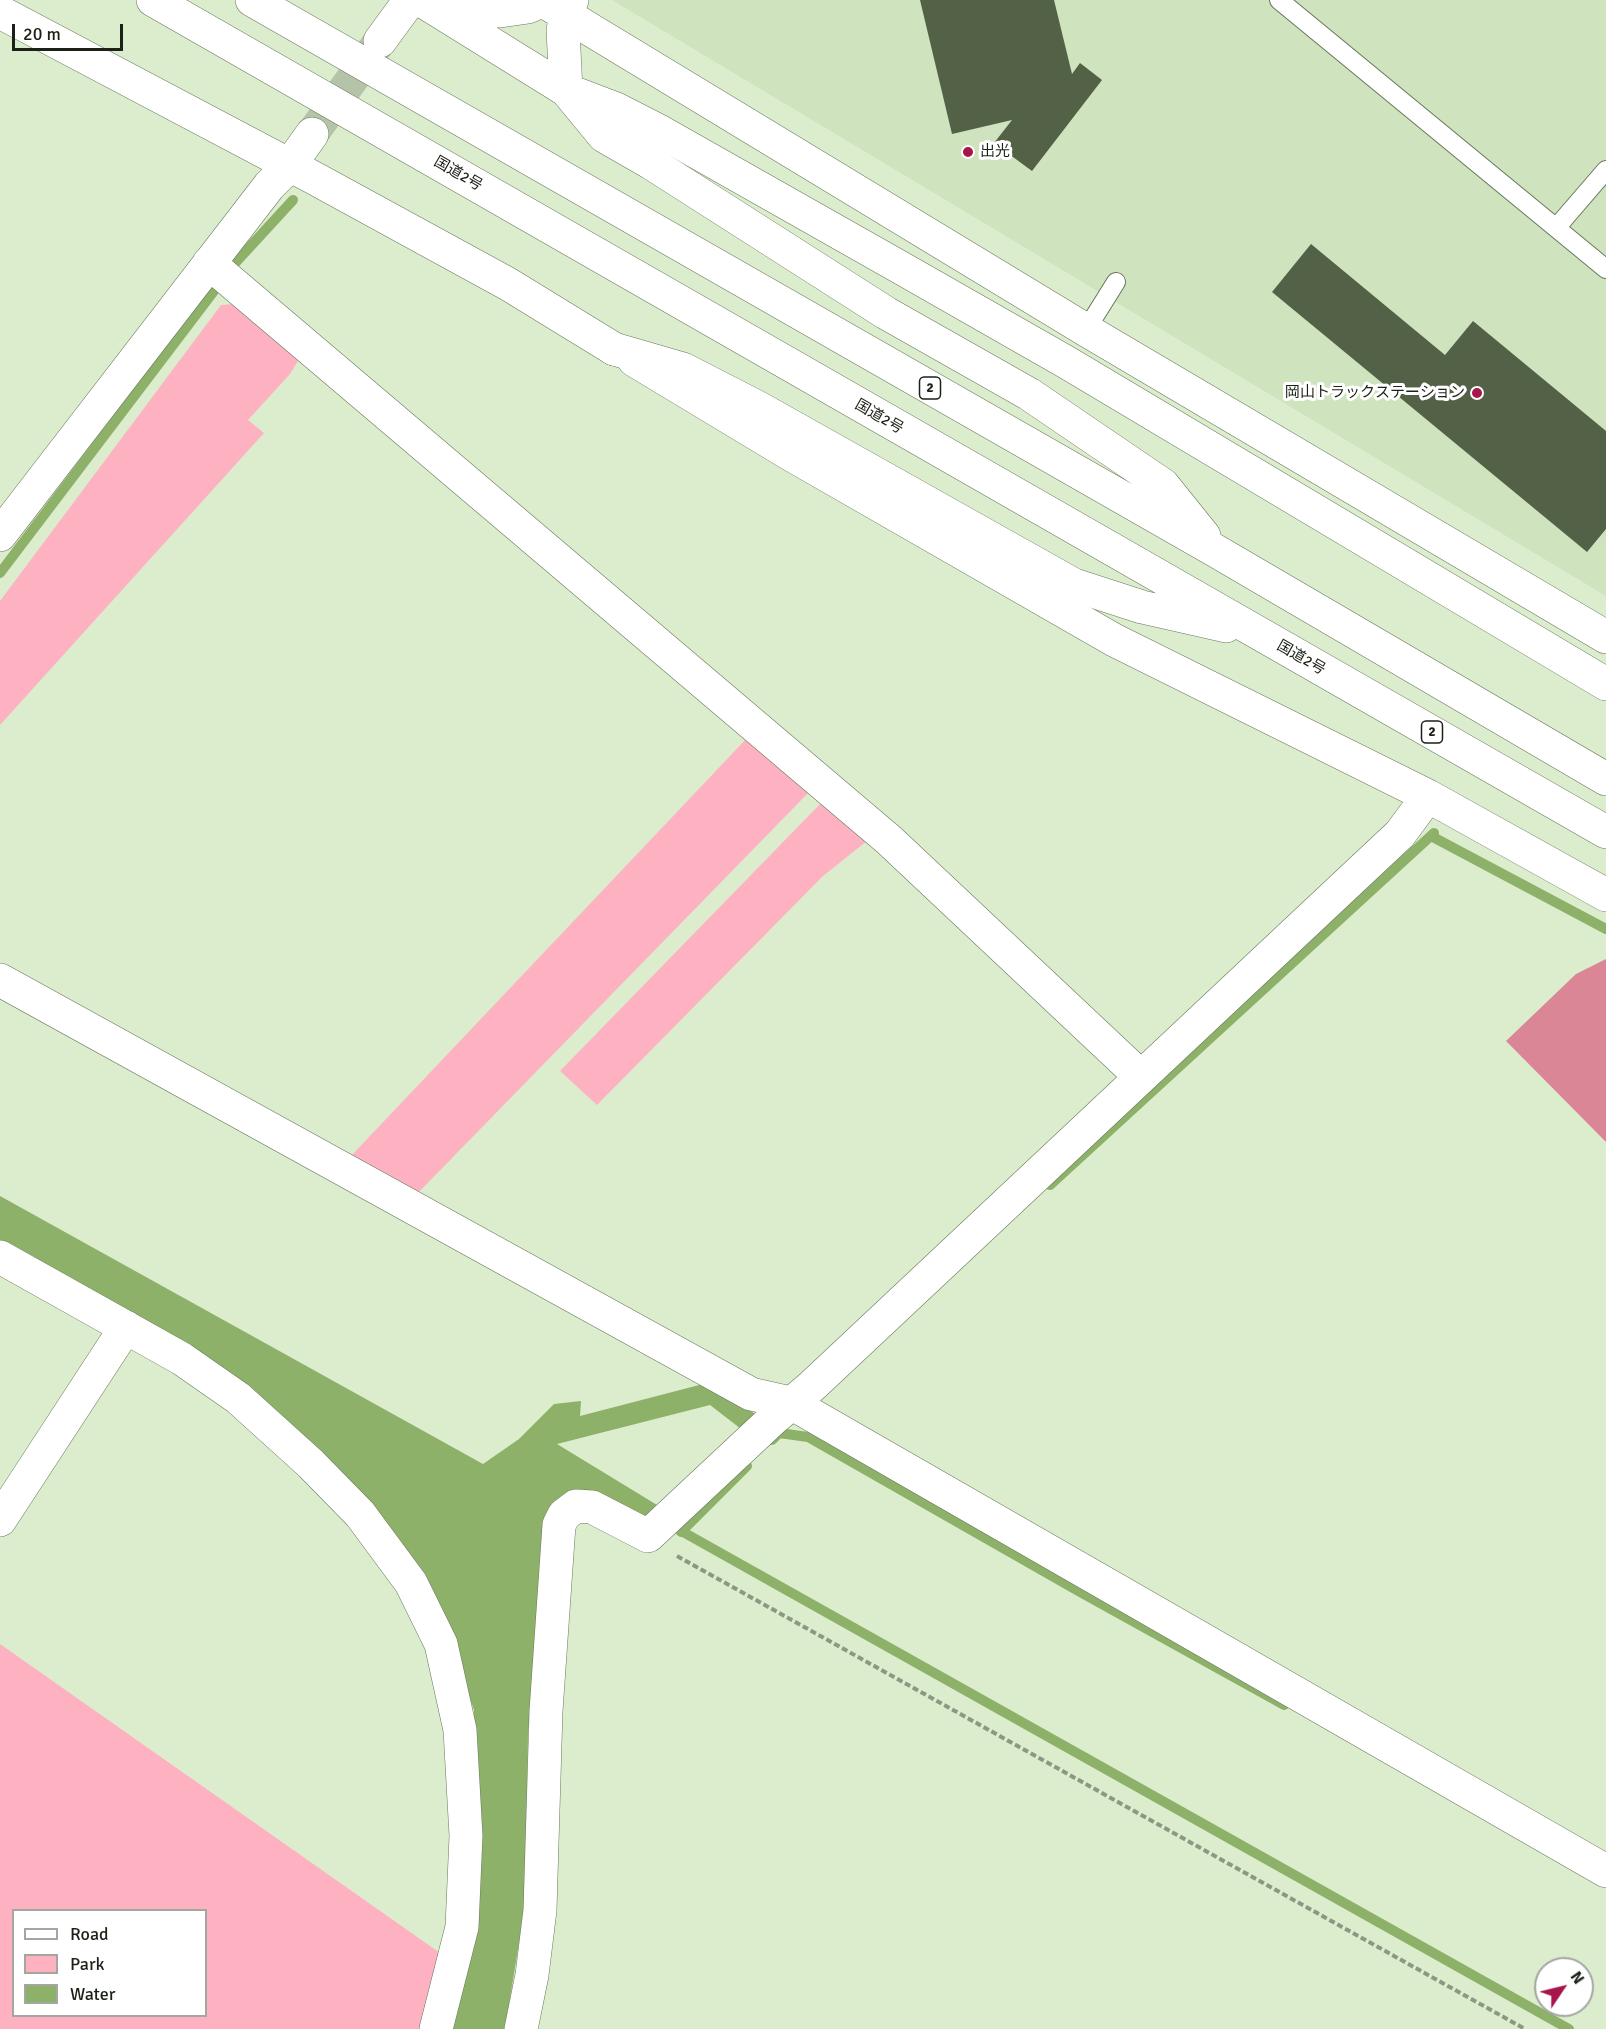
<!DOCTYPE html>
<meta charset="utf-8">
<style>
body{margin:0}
#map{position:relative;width:1606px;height:2029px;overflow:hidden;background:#dcedce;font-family:Signika,sans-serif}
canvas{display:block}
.legend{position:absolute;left:12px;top:1909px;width:195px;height:108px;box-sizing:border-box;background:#fff;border:2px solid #a4a6a2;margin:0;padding:8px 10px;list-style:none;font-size:18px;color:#1b2116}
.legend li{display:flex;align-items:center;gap:12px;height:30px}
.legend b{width:30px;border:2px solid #a4a6a2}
.north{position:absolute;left:1534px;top:1957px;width:60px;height:60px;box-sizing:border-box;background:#fff;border:2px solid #a4a6a2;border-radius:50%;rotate:55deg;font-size:16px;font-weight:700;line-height:24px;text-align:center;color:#1b2116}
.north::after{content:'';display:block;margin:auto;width:21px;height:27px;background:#a8154c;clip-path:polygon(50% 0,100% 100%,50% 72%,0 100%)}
.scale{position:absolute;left:12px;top:24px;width:111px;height:27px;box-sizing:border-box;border:3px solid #1b2116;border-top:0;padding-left:8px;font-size:18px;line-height:21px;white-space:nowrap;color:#1b2116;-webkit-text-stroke:4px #fff;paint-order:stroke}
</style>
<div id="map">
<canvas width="1606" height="2029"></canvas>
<ul class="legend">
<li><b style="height:8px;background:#fff"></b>Road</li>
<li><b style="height:16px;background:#feb1c0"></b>Park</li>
<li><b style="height:16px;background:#8db169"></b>Water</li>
</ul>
<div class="north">N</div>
<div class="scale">20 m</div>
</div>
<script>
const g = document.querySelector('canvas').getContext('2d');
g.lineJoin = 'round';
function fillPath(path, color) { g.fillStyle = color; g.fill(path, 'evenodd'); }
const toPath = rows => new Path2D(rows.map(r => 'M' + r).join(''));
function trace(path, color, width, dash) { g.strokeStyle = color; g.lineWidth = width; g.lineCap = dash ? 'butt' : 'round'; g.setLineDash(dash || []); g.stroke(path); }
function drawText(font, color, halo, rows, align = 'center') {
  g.font = font + ' Signika,"Noto Sans JP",sans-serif'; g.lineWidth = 6; g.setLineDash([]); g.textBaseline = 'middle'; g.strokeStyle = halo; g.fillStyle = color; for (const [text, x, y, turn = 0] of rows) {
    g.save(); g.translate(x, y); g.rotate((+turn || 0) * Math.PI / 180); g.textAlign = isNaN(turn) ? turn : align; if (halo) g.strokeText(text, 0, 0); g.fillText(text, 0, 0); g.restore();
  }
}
const built = toPath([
 [612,0,1606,0,1606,596]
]);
const green = toPath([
 [235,304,293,353,298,361,290,374,248,420,264,433,0,725,0,601,221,305],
 [748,737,811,790,414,1197,351,1156],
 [823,801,867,841,823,876,597,1105,560,1071],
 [0,1644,440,1953,427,2029,0,2029],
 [14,1910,206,1910,206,2016,14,2016]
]);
const forest = toPath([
 [1606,959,1606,1142,1506,1041,1576,974]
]);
const water = toPath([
 [0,1196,483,1464,519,1439,554,1404,581,1401,580,1416,707,1383,760,1417,745,1432,710,1405,557,1444,662,1508,648,1520,582,1489,546,1513,535,1672,528,1733,526,1900,505,2029,453,2029,476,1916,474,1710,457,1663,365,1507,0,1249]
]);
const stream = toPath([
 [0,573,236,262,293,200],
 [1431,836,1606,929],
 [1050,1185,1434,833],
 [772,1440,779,1433,808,1437,1080,1592,1284,1705],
 [667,1523,1569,2029],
 [681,1532,747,1466]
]);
const building = toPath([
 [920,0,1054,0,1072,74,1080,63,1102,80,1032,171,994,143,1012,120,952,134],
 [1311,244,1445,355,1473,321,1606,431,1606,529,1587,552,1272,292]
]);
const secondaryTunnel = toPath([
 [312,134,380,41]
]);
const path = toPath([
 [677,1556,1525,2029]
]);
const lane = toPath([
 [1279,0,1606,269],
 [1556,228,1606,170],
 [1086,330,1116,282]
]);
const street = toPath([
 [543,1,1086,330,1606,637],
 [566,90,616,109,661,132,903,269,1066,362,1606,684],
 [209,263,889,840,1140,1076],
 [634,360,790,454,1114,640,1428,796,1606,895],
 [0,535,269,186,289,166],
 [0,980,751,1394,791,1403,1606,1871],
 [0,1257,182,1359,238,1398,311,1464,360,1514,411,1583,441,1644,460,1730,466,1836,462,1927,436,2029],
 [0,1520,126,1327],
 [521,2029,532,1975,540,1910,546,1711,559,1525,564,1515,576,1506,592,1507,648,1536,772,1420,812,1386,1400,834,1428,796]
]);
const secondary = toPath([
 [421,0,566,90],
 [435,0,484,10,500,11,528,7,544,0],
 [0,12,314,178,508,284,614,349],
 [380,41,410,0],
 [566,90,563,30,566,16,572,0],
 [289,166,312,134]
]);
const highway = toPath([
 [153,0,1606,832],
 [252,0,1216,551,1606,779],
 [566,90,604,136,651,163,886,313,1029,394,1163,485,1204,536],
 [614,349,683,369,757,407,1074,585,1142,607,1226,626]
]);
const markers = [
 [968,152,6,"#a8154c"],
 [1477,393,6,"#a8154c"]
];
const shields = [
 [930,388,21],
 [1432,732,21]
];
const shieldNames = [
 ["2",930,388],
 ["2",1432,732]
];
const poiNames = [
 ["出光",980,152],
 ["岡山トラックステーション",1465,393,"right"]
];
const streetNames = [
 ["国道2号",458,174,30],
 ["国道2号",879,417,30],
 ["国道2号",1301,658,30]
];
fillPath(built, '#cfe3be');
fillPath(green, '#feb1c0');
fillPath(forest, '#da8697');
fillPath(water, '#8db169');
trace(stream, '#8db169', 10);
fillPath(building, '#536146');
trace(secondaryTunnel, '#b5c4a9', 33, [33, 16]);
trace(lane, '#69785c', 20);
trace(street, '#69785c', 34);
trace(secondary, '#69785c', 34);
trace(highway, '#69785c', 34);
trace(path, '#8c9982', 4, [6, 3]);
trace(lane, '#fff', 18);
trace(street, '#fff', 33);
trace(secondary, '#fff', 33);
trace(highway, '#fff', 33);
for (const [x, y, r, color] of markers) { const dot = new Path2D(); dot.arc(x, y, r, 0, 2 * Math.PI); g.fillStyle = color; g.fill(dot); trace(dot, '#fff', 2); }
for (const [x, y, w] of shields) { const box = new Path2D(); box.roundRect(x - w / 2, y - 11, w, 22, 4.5); g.fillStyle = '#fff'; g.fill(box); trace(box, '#1b2116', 1.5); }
drawText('bold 14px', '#1b2116', null, shieldNames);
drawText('15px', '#1b2116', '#fff', poiNames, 'left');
drawText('15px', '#1b2116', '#fff', streetNames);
</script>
